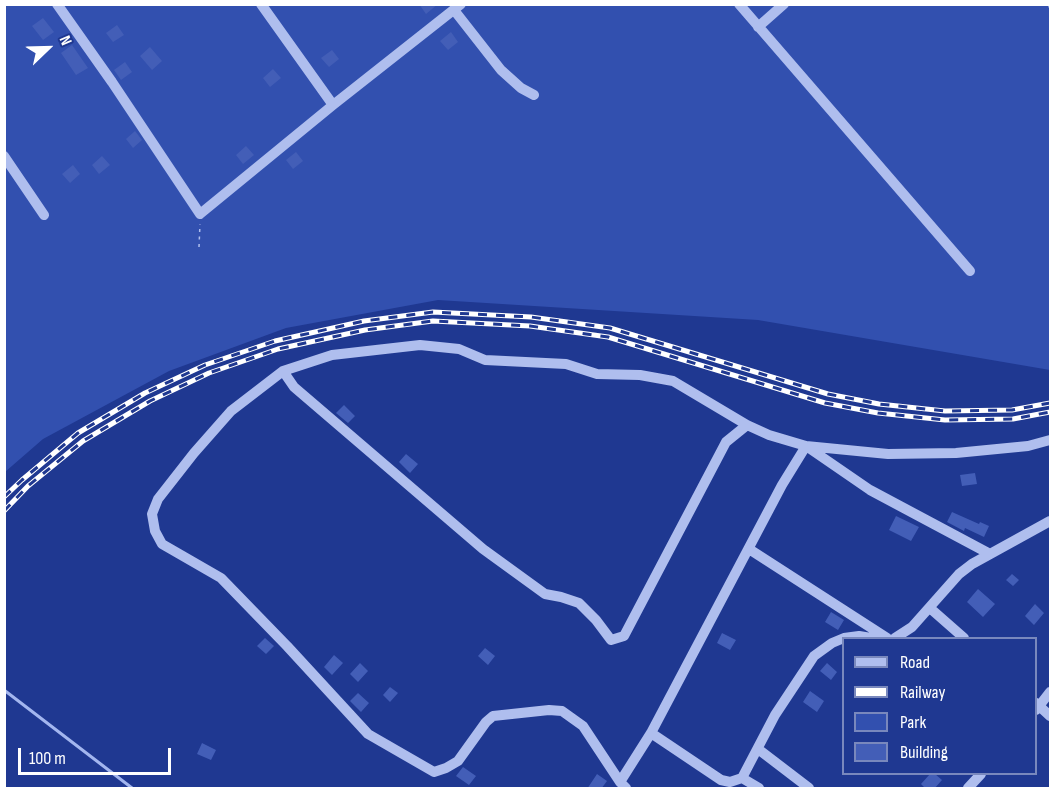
<!DOCTYPE html>
<style>
body{margin:0}
#map{position:relative;width:1055px;height:793px;overflow:hidden;background:#1f3891;font-family:"Sofia Sans Condensed",sans-serif}
canvas{display:block}
.frame{position:absolute;inset:0;border:6px solid #fff;pointer-events:none}
.legend{position:absolute;left:842px;top:637px;width:195px;height:138px;box-sizing:border-box;background:#1f3891;border:2px solid #7988bd;margin:0;padding:8px 10px;list-style:none;font-size:18px;color:#fff}
.legend li{display:flex;align-items:center;gap:12px;height:30px}
.legend b{width:30px;border:2px solid #7988bd}
.north{position:absolute;left:18px;top:18px;width:60px;height:60px;-webkit-text-stroke:4px #1f3891;paint-order:stroke;rotate:67deg;font-size:16px;font-weight:700;line-height:24px;text-align:center;color:#fff}
.north::after{content:'';display:block;margin:auto;width:21px;height:27px;background:#fff;clip-path:polygon(50% 0,100% 100%,50% 72%,0 100%)}
.scale{position:absolute;left:18px;top:748px;width:153px;height:27px;box-sizing:border-box;border:3px solid #fff;border-top:0;padding-left:8px;font-size:18px;line-height:21px;white-space:nowrap;color:#fff;-webkit-text-stroke:4px #1f3891;paint-order:stroke}
</style>
<div id="map">
<canvas width="1055" height="793"></canvas>
<div class="frame"></div>
<ul class="legend">
<li><b style="height:8px;background:#afbeee"></b>Road</li>
<li><b style="height:8px;background:#fff"></b>Railway</li>
<li><b style="height:16px;background:#3250af"></b>Park</li>
<li><b style="height:16px;background:#435eb7"></b>Building</li>
</ul>
<div class="north">N</div>
<div class="scale">100 m</div>
</div>
<script>
const g = document.querySelector('canvas').getContext('2d');
g.lineJoin = 'round';
function fillPath(path, color) { g.fillStyle = color; g.fill(path, 'evenodd'); }
const toPath = rows => new Path2D(rows.map(r => 'M' + r).join(''));
function trace(path, color, width, dash) { g.strokeStyle = color; g.lineWidth = width; g.lineCap = dash ? 'butt' : 'round'; g.setLineDash(dash || []); g.stroke(path); }
const green = toPath([
 [5,5,1050,5,1050,370,758,320,438,300,286,328,169,371,43,439,5,472]
]);
const stream = toPath([
 [1049,4,1050,7],
 [4,690,132,788]
]);
const building = toPath([
 [419,4,438,4,426,14],
 [43,18,54,32,43,40,32,26],
 [117,25,124,35,113,42,106,33],
 [451,32,458,42,448,50,440,41],
 [72,45,88,68,76,75,61,53],
 [150,47,162,61,152,70,140,56],
 [332,50,339,59,329,67,321,58],
 [125,62,132,72,121,80,114,70],
 [273,69,281,78,270,87,263,78],
 [135,131,142,140,133,148,126,139],
 [246,146,254,155,243,164,236,155],
 [296,152,303,161,293,169,286,160],
 [102,156,110,165,99,174,92,165],
 [73,165,80,174,70,183,62,174],
 [344,405,355,416,348,423,336,413],
 [406,454,418,464,410,473,399,462],
 [975,473,977,484,962,486,960,475],
 [952,512,979,524,980,522,989,526,984,537,965,528,964,531,947,522],
 [896,516,919,527,911,541,889,530],
 [1012,574,1019,580,1013,586,1006,580],
 [978,589,995,604,983,617,967,602],
 [1035,604,1044,613,1034,625,1025,616],
 [831,612,844,620,838,630,825,622],
 [722,633,736,640,730,650,717,643],
 [265,638,274,646,266,654,257,646],
 [485,648,495,656,488,665,478,656],
 [334,655,343,663,332,675,324,667],
 [360,663,368,671,358,682,350,674],
 [827,663,837,672,831,680,820,671],
 [390,687,398,693,390,702,383,695],
 [810,691,824,701,817,712,803,702],
 [358,693,369,703,361,712,350,701],
 [202,743,216,750,211,760,197,754],
 [463,767,476,776,469,785,456,776],
 [597,774,607,781,601,789,587,789],
 [930,774,935,774,942,780,934,789,926,789,921,784]
]);
const path = toPath([
 [199,247,200,224]
]);
const minor = toPath([
 [57,4,112,82,200,214,333,105,461,4],
 [261,4,333,105],
 [739,4,970,271],
 [454,10,501,70,521,88,534,95],
 [758,27,784,4],
 [4,156,44,215],
 [283,371,294,387,483,549,545,594,561,597,579,603,596,620,611,640,624,636,726,442,747,425],
 [749,549,887,638],
 [931,609,964,638],
 [895,638,912,627,959,574,972,564,1050,521],
 [1036,703,1050,716],
 [1036,710,1050,692],
 [651,733,721,780,730,782,742,778,759,788],
 [758,749,809,788],
 [742,778,775,715,814,656,832,643,844,638,859,636,871,638],
 [620,782,651,733,782,485,806,446,870,490,990,554],
 [626,788,620,782,583,726,562,711,549,710,493,716,486,722,458,761,446,768,434,772,368,734,287,646,221,578,162,544,155,531,152,514,158,499,194,453,231,411,283,371,332,355,420,345,459,349,485,360,566,364,597,374,640,375,673,381,747,425,769,435,806,446,888,454,956,453,1028,446,1050,440],
 [968,788,981,774]
]);
const rail = toPath([
 [4,497,22,480,78,433,145,393,205,365,275,341,364,321,433,312,531,317,610,328,828,394,879,404,945,411,1012,410,1050,403],
 [4,511,28,486,83,441,150,401,209,373,278,349,365,330,433,321,530,326,608,337,825,403,878,413,945,420,1013,419,1050,412]
]);
fillPath(green, '#3250af');
trace(stream, '#a3b6ef', 3);
fillPath(building, '#435eb7');
trace(path, '#afbeee', 1.5, [3, 4.5]);
trace(minor, '#afbeee', 10);
trace(rail, '#fff', 5);
trace(rail, '#1f3891', 3, [9]);
</script>
